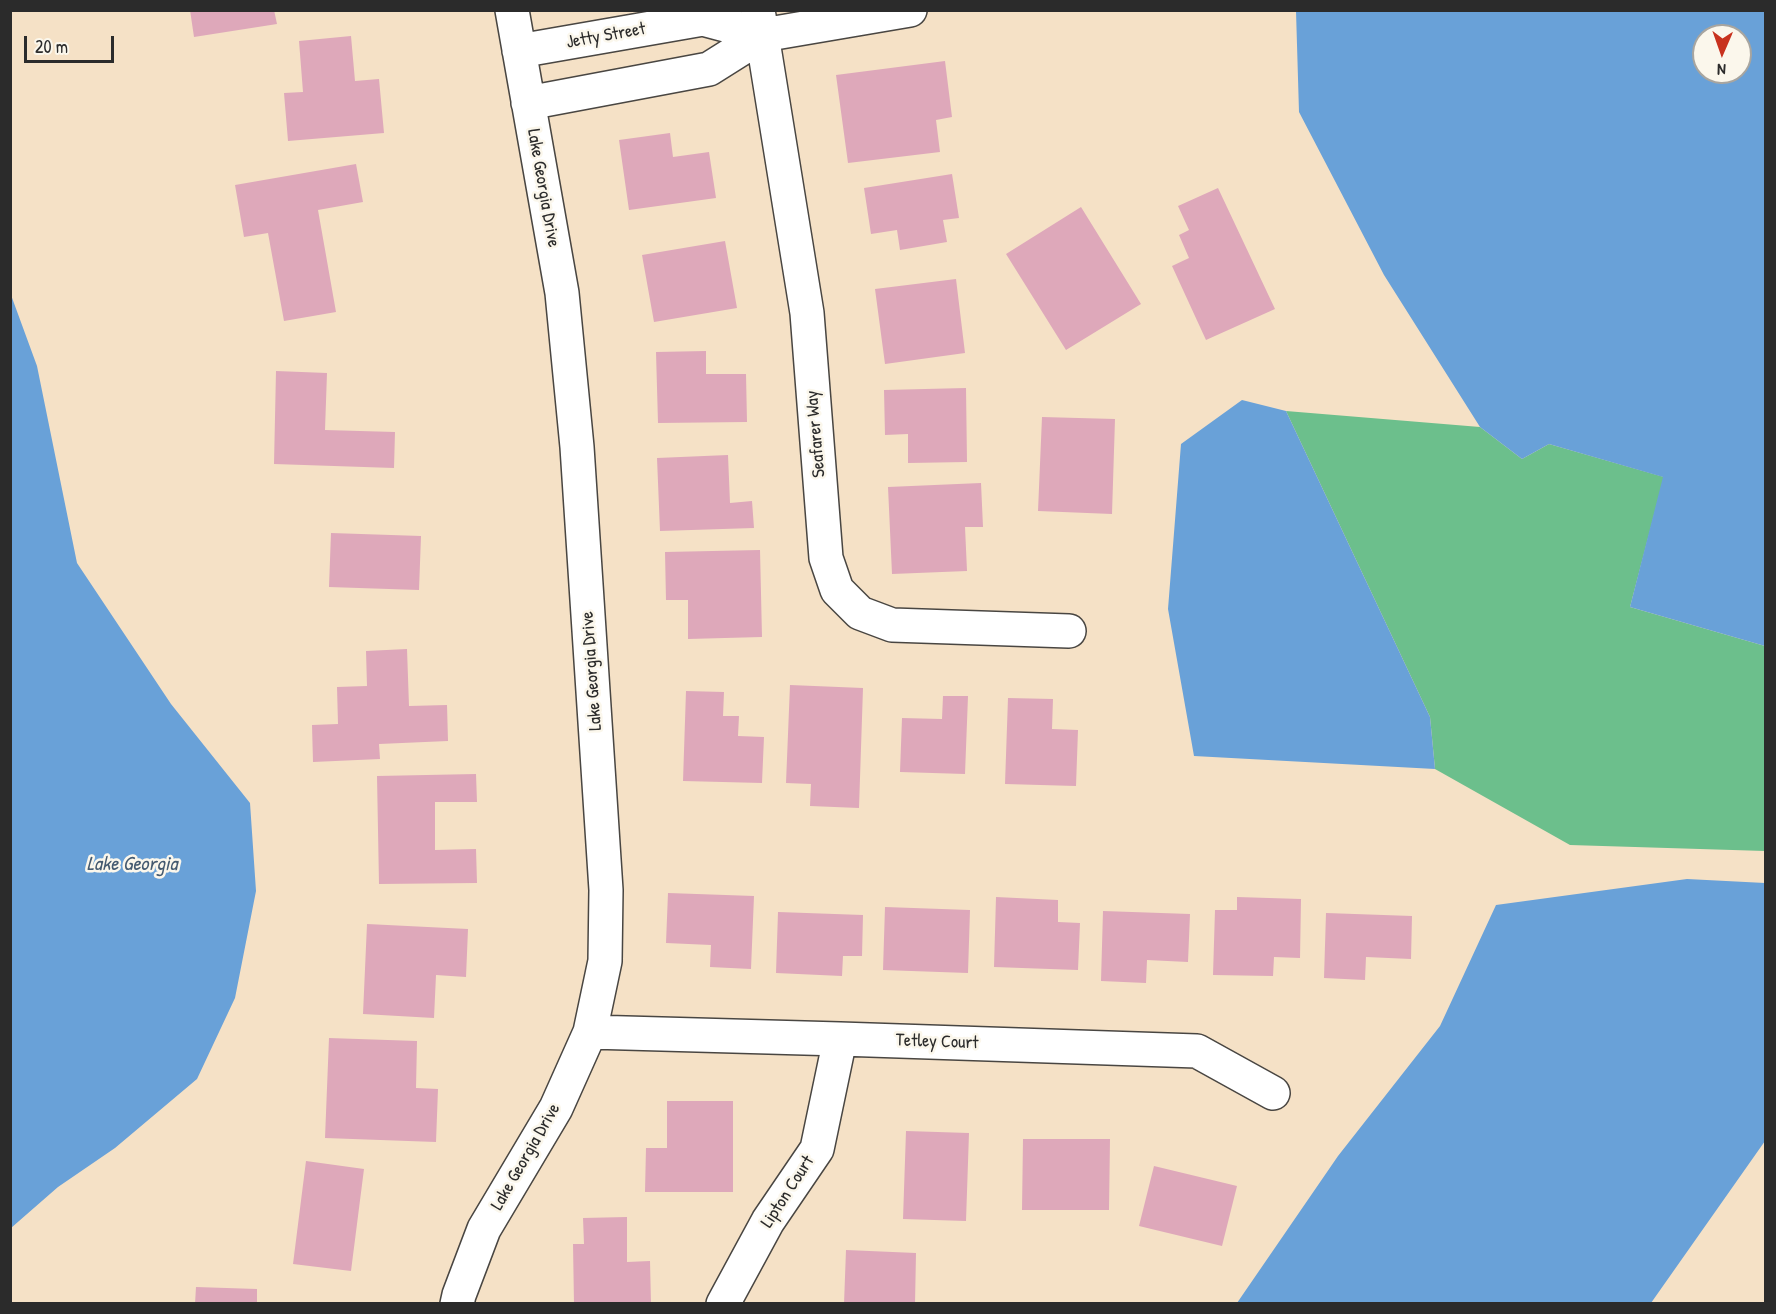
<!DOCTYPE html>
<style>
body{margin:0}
#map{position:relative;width:1776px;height:1314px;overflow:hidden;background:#f5e1c6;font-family:"Patrick Hand",sans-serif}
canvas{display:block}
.frame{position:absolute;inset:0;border:12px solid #2b2b2b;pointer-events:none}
.north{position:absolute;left:1692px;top:24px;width:60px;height:60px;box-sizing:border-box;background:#fbf7ec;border:2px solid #a8a59f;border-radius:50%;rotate:182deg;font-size:16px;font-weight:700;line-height:24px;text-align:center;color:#2b2b2b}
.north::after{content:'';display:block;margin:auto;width:21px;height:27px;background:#c8321e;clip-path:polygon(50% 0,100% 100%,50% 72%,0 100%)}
.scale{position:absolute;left:24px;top:36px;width:90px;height:27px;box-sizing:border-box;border:3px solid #2b2b2b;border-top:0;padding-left:8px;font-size:18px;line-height:21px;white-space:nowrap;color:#2b2b2b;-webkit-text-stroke:4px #fbf7ec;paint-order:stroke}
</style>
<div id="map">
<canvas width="1776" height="1314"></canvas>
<div class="frame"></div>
<div class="north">N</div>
<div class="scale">20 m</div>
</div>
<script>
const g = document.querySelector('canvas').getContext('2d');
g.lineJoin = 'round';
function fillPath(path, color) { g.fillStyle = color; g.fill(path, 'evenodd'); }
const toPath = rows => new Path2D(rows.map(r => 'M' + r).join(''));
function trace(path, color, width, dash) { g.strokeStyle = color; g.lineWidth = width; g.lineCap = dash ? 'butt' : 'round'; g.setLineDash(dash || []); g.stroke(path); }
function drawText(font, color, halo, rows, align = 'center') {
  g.font = font + ' "Patrick Hand",sans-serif'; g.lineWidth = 5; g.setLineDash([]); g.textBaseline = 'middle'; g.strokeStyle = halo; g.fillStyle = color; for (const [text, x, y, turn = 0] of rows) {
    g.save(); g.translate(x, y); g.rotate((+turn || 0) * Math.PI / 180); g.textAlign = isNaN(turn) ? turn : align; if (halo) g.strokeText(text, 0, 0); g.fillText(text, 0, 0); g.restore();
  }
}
const forest = toPath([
 [1286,411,1480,427,1522,459,1549,444,1664,477,1630,607,1765,646,1765,851,1570,845,1435,769,1430,717]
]);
const water = toPath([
 [1296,11,1765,11,1765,646,1630,607,1663,477,1549,444,1522,459,1480,427,1384,275,1299,112],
 [1704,36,1740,36,1740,72,1704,72],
 [11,295,37,366,77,563,171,704,250,803,256,891,235,998,197,1079,115,1148,58,1187,11,1228],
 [1242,400,1286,411,1430,717,1435,769,1194,756,1168,609,1181,444],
 [1687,879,1765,883,1765,1141,1651,1303,1237,1303,1338,1156,1440,1026,1496,905]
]);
const building = toPath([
 [190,10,274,10,277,24,194,37],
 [351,36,355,81,379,79,384,133,288,141,284,93,303,92,299,41],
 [945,61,952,117,936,120,940,152,848,163,836,75],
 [670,133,673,157,709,152,716,198,629,210,619,140],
 [356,164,363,202,318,210,336,312,284,321,268,233,244,237,235,185],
 [952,174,959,218,943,220,947,242,900,250,897,230,871,234,864,188],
 [1218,188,1275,309,1206,340,1172,266,1189,258,1179,235,1189,230,1178,206],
 [1081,207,1141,304,1066,350,1006,254],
 [725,241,737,308,654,322,642,255],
 [956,279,965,353,885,364,875,289],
 [706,351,706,374,746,374,747,422,658,423,656,352],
 [276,371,327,373,325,430,395,432,394,468,274,464],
 [966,388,967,462,908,463,908,434,885,435,884,390],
 [1042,417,1115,419,1112,514,1038,511],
 [728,455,730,503,752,501,754,528,660,531,657,458],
 [981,483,983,527,965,527,967,571,892,574,888,487],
 [331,533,421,536,419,590,329,587],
 [760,550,762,637,688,639,688,600,666,600,665,552],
 [407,649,409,706,447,705,448,741,379,744,380,759,313,762,312,725,338,724,337,687,367,686,366,651],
 [790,685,863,688,859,808,810,806,811,784,786,783],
 [686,691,724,692,723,716,739,716,738,736,764,737,762,783,683,781],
 [943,696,968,696,965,774,900,772,902,718,942,719],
 [1008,698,1053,699,1052,729,1078,730,1076,786,1005,784],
 [476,774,477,802,435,802,435,850,476,849,477,883,379,884,377,776],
 [668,893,754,896,751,969,710,967,711,945,666,943],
 [996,897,1058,900,1058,922,1080,923,1078,970,994,967],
 [1237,897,1301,899,1300,958,1274,957,1273,976,1213,975,1215,910,1237,910],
 [885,907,970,910,968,973,883,970],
 [1103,911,1190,914,1188,962,1147,960,1146,983,1101,981],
 [778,912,863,915,862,956,843,956,842,976,776,973],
 [1326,913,1412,916,1411,959,1366,957,1365,980,1324,978],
 [367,924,468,929,466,977,436,975,434,1018,363,1014],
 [329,1038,417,1041,416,1088,438,1089,436,1142,325,1138],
 [667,1101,733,1101,733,1192,645,1192,646,1148,667,1148],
 [906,1131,969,1133,966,1221,903,1219],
 [1023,1139,1110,1139,1109,1210,1022,1210],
 [306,1161,364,1169,351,1271,293,1264],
 [1154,1166,1237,1186,1222,1246,1139,1226],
 [627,1217,627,1262,650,1261,651,1304,574,1304,573,1244,584,1244,583,1218],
 [846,1250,916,1253,915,1304,844,1304],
 [196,1287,257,1289,257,1304,195,1304]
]);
const minor = toPath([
 [758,10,807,313,826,558,837,590,860,613,892,625,1069,631],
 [519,51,703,19,763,35],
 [528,103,709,69,763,35,910,10],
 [590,1032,840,1039,1197,1051,1273,1093],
 [457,1304,459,1295,484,1229,556,1108,590,1032,605,961,606,890,577,447,562,293,512,10],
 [723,1304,768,1221,817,1149,840,1039]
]);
const streetNames = [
 ["Jetty Street",606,36,-10],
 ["Lake Georgia Drive",543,188,80],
 ["Seafarer Way",816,434,-95],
 ["Lake Georgia Drive",592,671,-94],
 ["Tetley Court",937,1042,2],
 ["Lake Georgia Drive",526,1157,-60],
 ["Lipton Court",788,1192,-57]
];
const waterNames = [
 ["Lake Georgia",132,865]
];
fillPath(forest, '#6cbf8c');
fillPath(water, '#69a1d8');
fillPath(building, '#dea8ba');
trace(minor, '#494642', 36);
trace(minor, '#fff', 33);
drawText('18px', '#2b2b2b', '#fbf7ec', streetNames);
drawText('italic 20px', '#445a70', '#fbf7ec', waterNames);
</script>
